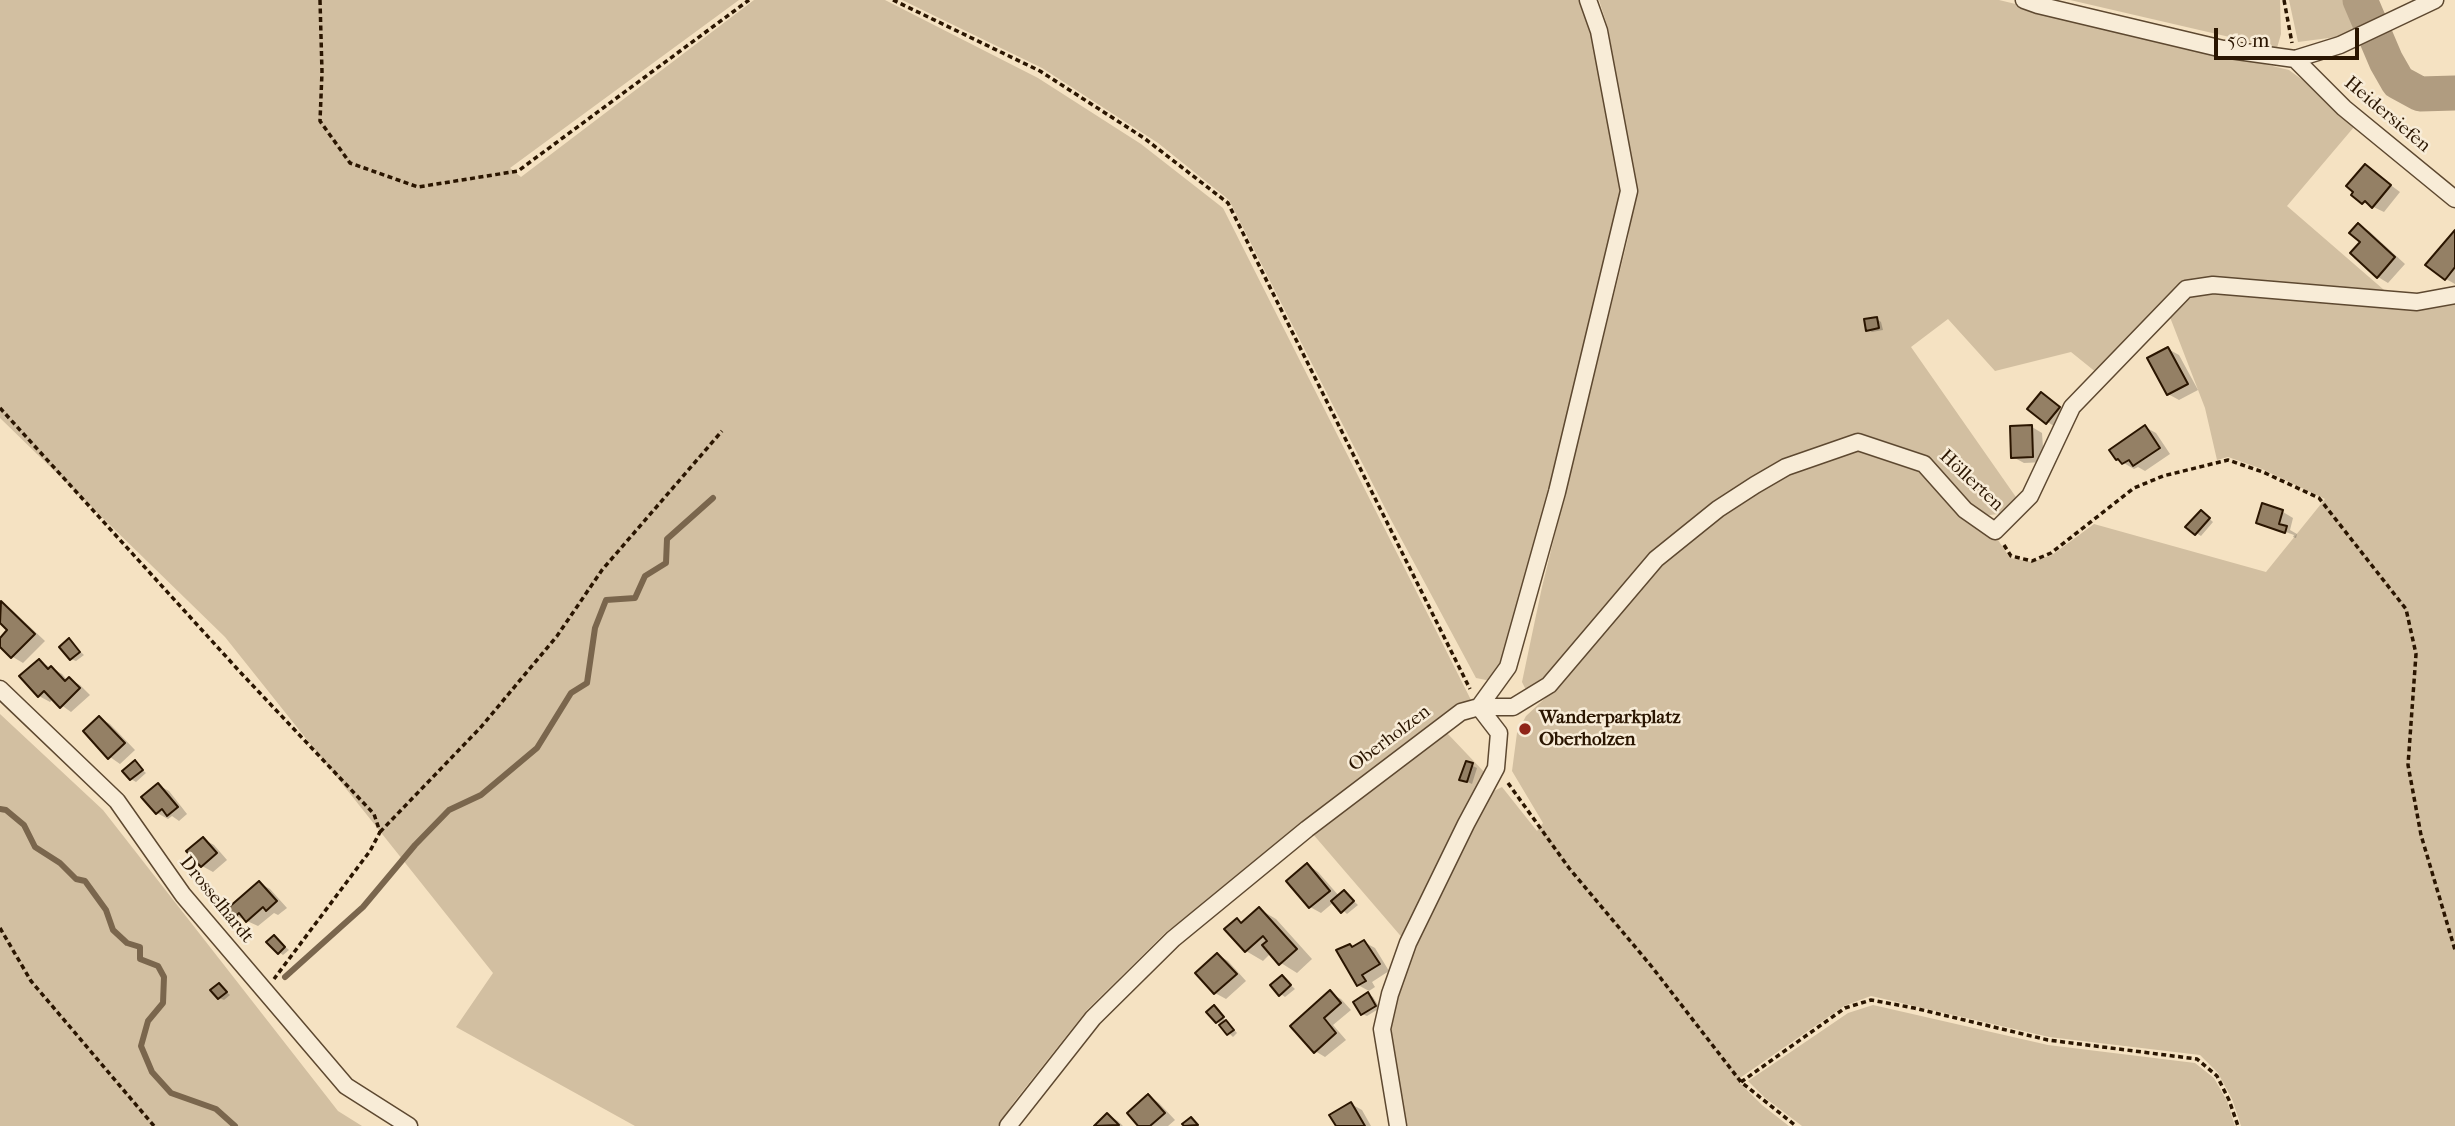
<!DOCTYPE html>
<meta charset="utf-8">
<style>
body{margin:0}
#map{position:relative;width:2455px;height:1126px;overflow:hidden;background:#f5e2c2;font-family:"IM FELL French Canon",serif}
canvas{display:block}
.scale{position:absolute;left:2214px;top:28px;width:145px;height:32px;box-sizing:border-box;border:4px solid #2a1500;border-top:0;padding-left:9px;font-size:21px;line-height:24px;white-space:nowrap;color:#2a1500;-webkit-text-stroke:5px #f8ecd7;paint-order:stroke}
</style>
<div id="map">
<canvas width="2455" height="1126"></canvas>
<div class="scale">50 m</div>
</div>
<script>
const g = document.querySelector('canvas').getContext('2d');
g.lineJoin = 'round';
function fillPath(path, color) { g.fillStyle = color; g.fill(path, 'evenodd'); }
const toPath = rows => new Path2D(rows.map(r => 'M' + r).join(''));
function trace(path, color, width, dash) { g.strokeStyle = color; g.lineWidth = width; g.lineCap = dash ? 'butt' : 'round'; g.setLineDash(dash || []); g.stroke(path); }
function drawText(font, color, halo, rows, align = 'center') {
  g.font = font + ' "IM FELL French Canon",serif'; g.lineWidth = 5; g.setLineDash([]); g.textBaseline = 'middle'; g.strokeStyle = halo; g.fillStyle = color; for (const [text, x, y, turn = 0] of rows) {
    g.save(); g.translate(x, y); g.rotate((+turn || 0) * Math.PI / 180); g.textAlign = isNaN(turn) ? turn : align; if (halo) g.strokeText(text, 0, 0); g.fillText(text, 0, 0); g.restore();
  }
}
const green = toPath([
 [0,0,739,0,510,168,521,177,754,0,885,0,1038,78,1141,144,1223,208,1471,700,1165,933,1087,1010,1014,1102,998,1126,635,1126,456,1027,493,973,225,637,0,418],
 [902,0,1581,0,1592,36,1624,195,1504,663,1496,678,1486,680,1476,678,1390,518,1229,200,1158,143,1042,68],
 [1599,0,1999,0,2289,70,2312,87,2354,127,2287,206,2391,296,2203,279,2097,373,2071,352,1995,371,1948,319,1911,347,2018,500,2011,508,1999,514,1989,515,1970,505,1928,458,1857,438,1780,463,1655,553,1602,608,1551,674,1532,689,1525,688,1522,682,1542,587,1628,238,1635,191,1608,28],
 [2070,0,2280,0,2281,34,2277,48],
 [2289,0,2369,0,2379,17,2344,36,2298,42],
 [2210,288,2455,302,2455,1126,2241,1126,2232,1099,2218,1073,2200,1055,2049,1037,1871,996,1844,1006,1737,1080,1762,1105,1789,1126,1404,1126,1389,1042,1396,998,1413,949,1482,809,1494,791,1502,787,1537,831,1543,823,1512,771,1517,733,1526,716,1555,689,1658,562,1720,511,1786,470,1859,446,1922,465,1994,534,2010,558,2032,562,2052,555,2094,524,2266,572,2325,499,2262,469,2228,457,2217,460,2205,408,2168,312,2188,292],
 [0,714,103,810,338,1111,362,1126,0,1126],
 [1447,733,1486,774,1405,941,1312,833],
 [1873,1005,2048,1045,2195,1063,2214,1078,2227,1101,2235,1126,1802,1126,1764,1097,1748,1081,1848,1013]
]);
const shadow = toPath([
 [2365,166,2400,192,2384,212,2363,202],
 [2358,225,2369,231,2405,264,2388,283,2378,277,2362,242],
 [2455,232,2455,284,2446,279],
 [1877,319,1881,322,1883,330,1872,332,1868,330],
 [2168,349,2179,355,2198,390,2179,400,2168,394],
 [2042,394,2070,415,2058,429,2029,409],
 [2032,427,2042,433,2044,462,2024,463,2013,457],
 [2145,427,2156,433,2170,454,2145,471,2138,467,2134,469,2117,459],
 [2263,506,2283,512,2293,518,2290,530,2297,534,2296,538,2293,537,2294,535,2267,525,2267,527,2258,522],
 [2202,512,2213,522,2201,536,2196,533],
 [1,603,12,610,45,641,23,663,13,657,0,644,0,640,9,630,0,621],
 [69,641,84,655,76,661,71,659],
 [39,661,62,674,68,681,69,679,80,685,90,695,71,712,53,699,50,702,39,696,21,676],
 [100,718,110,724,135,750,120,764,110,757],
 [135,763,146,773,136,782,131,779],
 [1467,763,1477,768,1472,784,1461,779],
 [158,785,169,791,187,814,179,821,172,816,168,819,157,813],
 [203,839,214,845,227,860,213,872,202,866],
 [1308,865,1318,872,1339,896,1344,892,1358,905,1347,914,1334,902,1321,913,1310,907,1289,882],
 [259,883,270,889,287,908,278,915,274,913,258,926,236,916,230,909],
 [1259,909,1276,919,1312,959,1297,973,1281,963,1271,953,1263,961,1246,951,1237,920,1243,924],
 [274,937,289,950,283,955,279,952],
 [1364,942,1375,948,1389,971,1372,982,1375,987,1369,991,1358,985,1350,946,1354,948],
 [1218,955,1228,961,1246,981,1226,999,1215,993],
 [1282,977,1295,989,1285,997,1281,994],
 [219,985,230,995,224,1000,219,998],
 [1330,993,1341,999,1351,1010,1333,1025,1346,1040,1325,1057,1315,1051],
 [1368,994,1373,997,1380,1008,1367,1016,1362,1014],
 [1214,1007,1237,1033,1233,1037,1218,1022],
 [1149,1096,1159,1103,1175,1120,1168,1126,1140,1126],
 [1351,1104,1362,1110,1371,1126,1338,1126],
 [1108,1115,1118,1121,1123,1126,1096,1126]
]);
const stream = toPath([
 [0,809,6,810,24,825,35,847,60,863,76,879,85,881,106,910,113,930,127,943,140,947,140,959,158,966,164,977,163,1003,148,1021,141,1046,152,1072,171,1093,216,1109,235,1126],
 [285,977,363,907,415,845,449,810,481,795,537,748,571,693,587,683,595,628,606,600,635,598,645,576,666,563,667,539,713,498]
]);
const river = toPath([
 [2360,0,2386,61,2398,82,2420,94,2455,93]
]);
const building = toPath([
 [2365,164,2391,185,2372,208,2365,201,2362,204,2351,195,2353,192,2346,186,2365,164],
 [2358,223,2395,257,2377,278,2350,253,2360,242,2349,233,2358,223],
 [2455,230,2455,267,2445,280,2425,265,2455,230],
 [1877,317,1879,328,1866,331,1864,319,1877,317],
 [2168,347,2188,384,2167,395,2147,358,2168,347],
 [2041,392,2060,407,2046,424,2027,409,2041,392],
 [2032,425,2033,457,2011,458,2010,426,2032,425],
 [2145,425,2160,448,2133,466,2129,460,2122,464,2118,459,2116,460,2109,450,2145,425],
 [2262,503,2283,510,2279,524,2287,526,2285,533,2256,523,2262,503],
 [2201,510,2210,518,2195,535,2185,527,2201,510],
 [1,601,35,634,11,658,0,647,0,638,7,630,0,623,1,601],
 [69,638,80,652,70,660,59,647,69,638],
 [39,659,48,669,51,666,65,681,69,677,80,688,60,708,44,691,38,697,19,676,39,659],
 [99,716,125,743,108,759,83,731,99,716],
 [135,760,143,770,130,780,122,771,135,760],
 [1466,761,1473,763,1467,782,1459,780,1466,761],
 [158,783,178,807,167,816,162,809,156,814,141,797,158,783],
 [203,837,217,853,201,867,186,851,203,837],
 [1307,863,1330,891,1309,908,1286,881,1307,863],
 [259,881,277,901,266,911,263,907,246,922,239,913,235,917,228,908,259,881],
 [1344,890,1354,901,1341,913,1331,901,1344,890],
 [1259,907,1297,949,1279,965,1262,945,1267,941,1263,936,1245,952,1224,929,1237,918,1241,923,1259,907],
 [274,935,285,947,278,954,266,942,274,935],
 [1364,940,1380,964,1362,975,1366,981,1357,986,1336,950,1350,944,1352,947,1364,940],
 [1217,953,1237,974,1214,994,1195,973,1217,953],
 [1282,975,1291,985,1279,996,1270,985,1282,975],
 [219,983,227,992,218,999,210,990,219,983],
 [1330,990,1341,1003,1324,1018,1336,1033,1314,1053,1290,1026,1330,990],
 [1368,992,1376,1006,1361,1015,1353,1002,1368,992],
 [1214,1005,1224,1017,1216,1023,1206,1012,1214,1005],
 [1226,1020,1234,1030,1227,1035,1219,1025,1226,1020],
 [1148,1094,1165,1113,1150,1126,1138,1126,1127,1113,1148,1094],
 [1351,1102,1365,1126,1336,1126,1329,1115,1351,1102],
 [1107,1113,1119,1125,1094,1126,1107,1113],
 [1191,1117,1198,1125,1184,1126,1182,1124,1191,1117]
]);
const path = toPath([
 [320,0,322,72,320,121,350,163,418,187,518,171,749,0],
 [893,0,1040,71,1144,138,1228,203,1470,689],
 [2284,0,2292,43],
 [0,408,241,673,374,814,380,832,370,851,274,979],
 [2004,545,2011,556,2032,561,2051,553,2134,488,2163,476,2228,460,2263,472,2319,498,2406,609,2416,654,2408,765,2421,835,2455,950],
 [1508,783,1569,868,1652,967,1741,1082,1796,1126],
 [380,832,481,727,557,636,602,570,722,431],
 [0,928,31,981,154,1126],
 [1741,1082,1845,1008,1871,1000,1914,1008,2048,1040,2197,1059,2217,1076,2229,1100,2238,1126]
]);
const street = toPath([
 [2024,0,2038,5,2223,49,2295,59,2340,45,2435,0],
 [2295,59,2344,108,2455,199],
 [0,689,117,801,183,895,346,1086,409,1126],
 [1479,707,1508,667,1557,492,1629,191,1599,31,1588,0],
 [1008,1126,1093,1018,1173,939,1307,829,1461,712,1479,707,1513,707,1549,685,1656,559,1718,509,1755,485,1786,467,1858,442,1924,464,1965,510,1995,531,2030,496,2072,407,2186,289,2213,285,2417,302,2455,295],
 [1398,1126,1382,1029,1390,994,1408,943,1466,824,1496,768,1499,733,1479,707]
]);
const markers = [
 [1525,729,7,"#8f2418"]
];
const streetNames = [
 ["Heidersiefen",2387,115,40],
 ["Höllerten",1971,481,43],
 ["Oberholzen",1390,739,-37],
 ["Drosselhardt",216,900,51]
];
const poiNames = [
 ["Wanderparkplatz",1539,718],
 ["Oberholzen",1539,740]
];
fillPath(green, '#d2bfa1');
fillPath(shadow, '#0003');
trace(stream, '#7a664d', 6);
trace(river, '#b09c80', 35);
fillPath(building, '#948065');
trace(building, '#2a1500', 2);
trace(street, '#5d4830', 19);
trace(path, '#2a1500', 3.5, [5, 3.5]);
trace(street, '#f8ecd7', 16);
for (const [x, y, r, color] of markers) { const dot = new Path2D(); dot.arc(x, y, r, 0, 2 * Math.PI); g.fillStyle = color; g.fill(dot); trace(dot, '#f8ecd7', 2.5); }
drawText('19px', '#2a1500', '#f8ecd7', streetNames);
drawText('bold 19px', '#2a1500', '#f8ecd7', poiNames, 'left');
</script>
